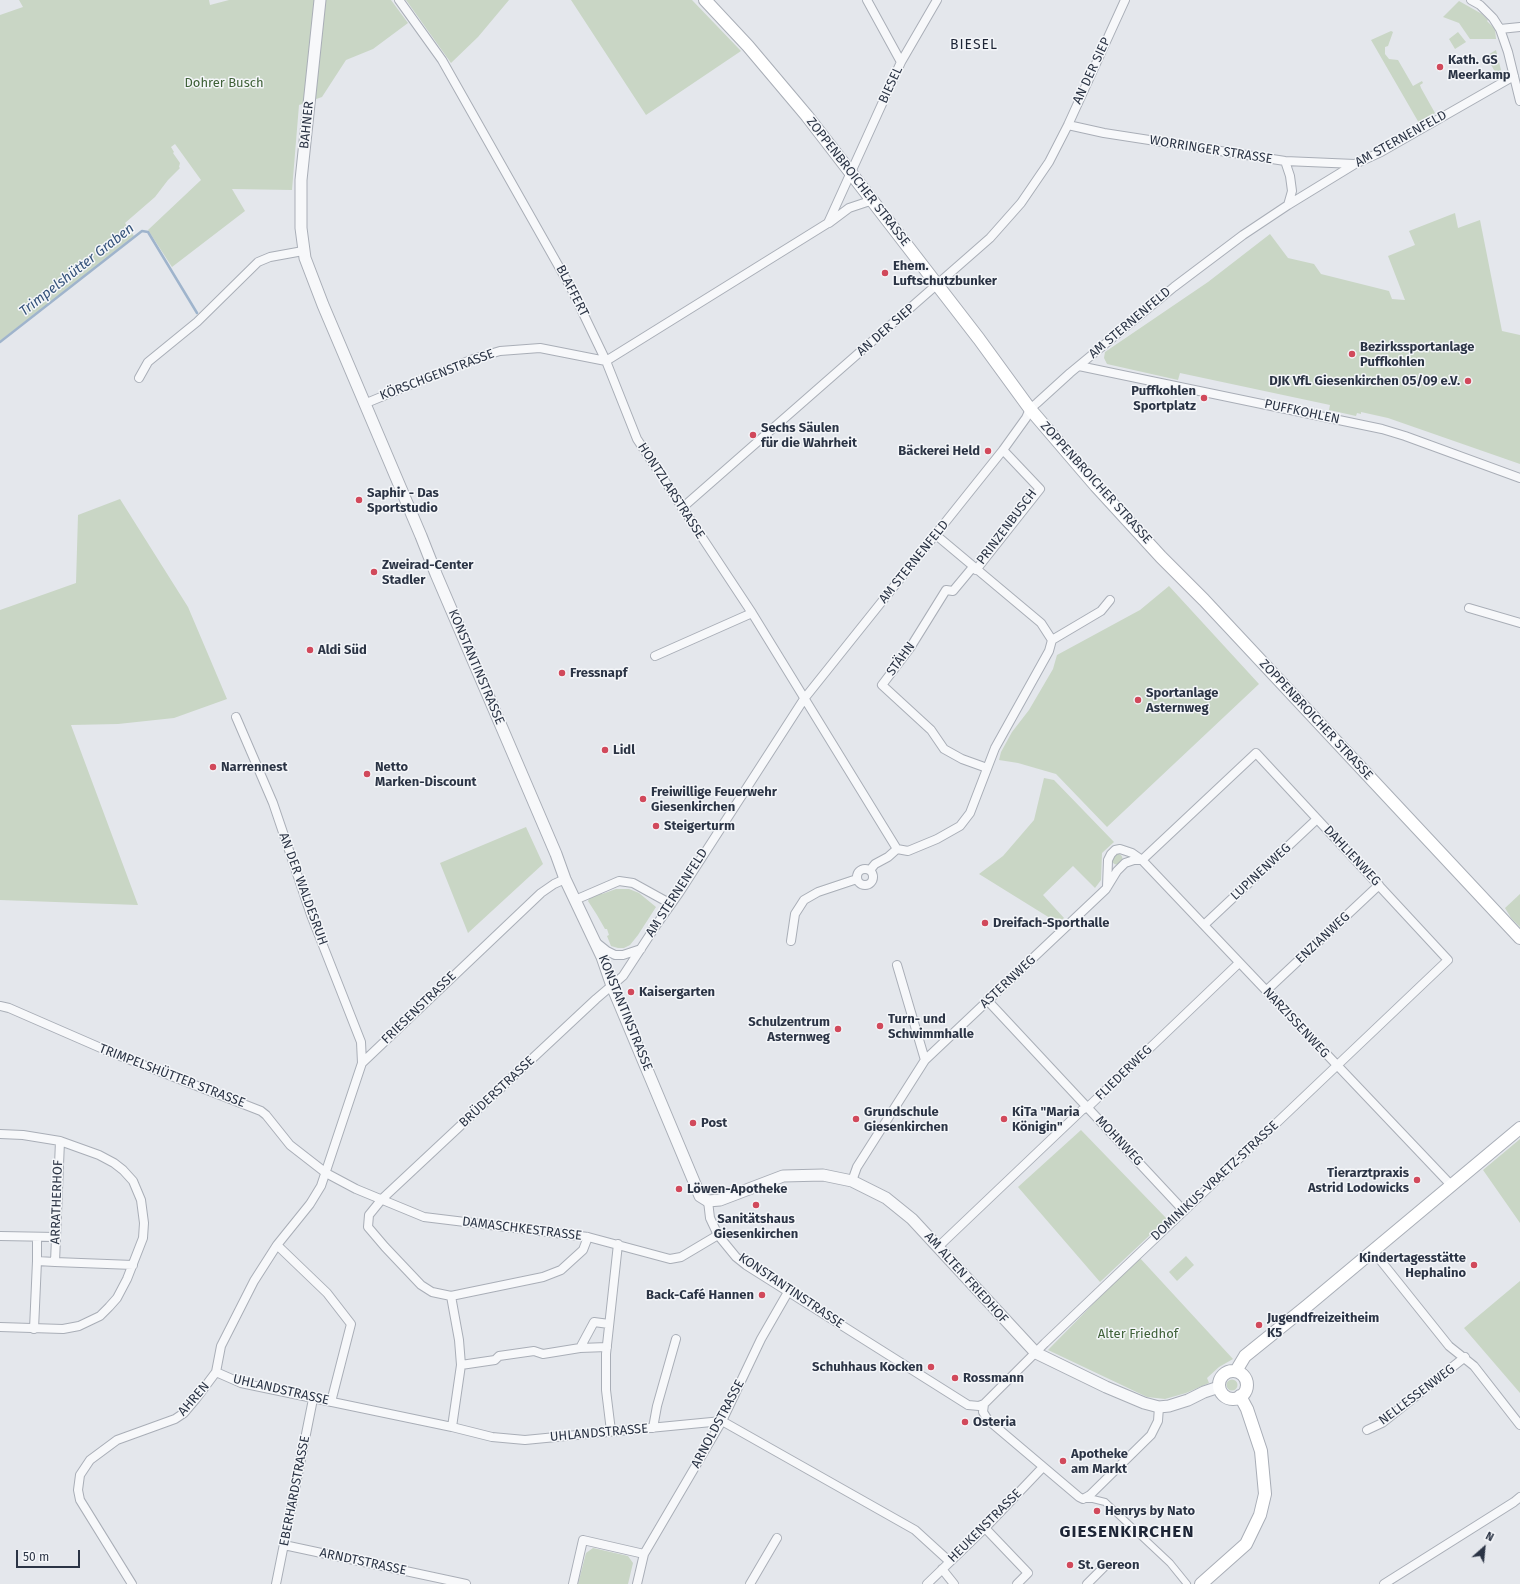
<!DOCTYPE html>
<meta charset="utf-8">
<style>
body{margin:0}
#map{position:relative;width:1520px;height:1584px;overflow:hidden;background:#e4e7ec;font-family:"Fira Sans",sans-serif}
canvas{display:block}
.north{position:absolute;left:1464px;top:1528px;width:40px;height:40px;-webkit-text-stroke:3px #f4f6f9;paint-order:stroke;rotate:27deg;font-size:11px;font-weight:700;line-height:16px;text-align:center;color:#2b3445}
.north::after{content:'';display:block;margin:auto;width:14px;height:18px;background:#2b3445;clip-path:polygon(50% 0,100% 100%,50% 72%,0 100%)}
.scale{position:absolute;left:16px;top:1550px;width:64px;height:18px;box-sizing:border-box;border:2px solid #2b3445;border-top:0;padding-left:5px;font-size:12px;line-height:14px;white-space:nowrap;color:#2b3445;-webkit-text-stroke:3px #f4f6f9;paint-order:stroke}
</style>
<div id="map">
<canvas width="1520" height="1584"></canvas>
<div class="north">N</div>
<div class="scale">50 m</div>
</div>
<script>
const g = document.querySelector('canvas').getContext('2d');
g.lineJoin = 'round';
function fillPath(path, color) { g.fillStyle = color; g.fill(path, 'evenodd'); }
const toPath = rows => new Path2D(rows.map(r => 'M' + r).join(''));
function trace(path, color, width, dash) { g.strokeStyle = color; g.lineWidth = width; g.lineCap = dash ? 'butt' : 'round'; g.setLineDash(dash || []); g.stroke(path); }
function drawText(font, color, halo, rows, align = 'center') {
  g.font = font + ' "Fira Sans",sans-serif'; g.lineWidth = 3; g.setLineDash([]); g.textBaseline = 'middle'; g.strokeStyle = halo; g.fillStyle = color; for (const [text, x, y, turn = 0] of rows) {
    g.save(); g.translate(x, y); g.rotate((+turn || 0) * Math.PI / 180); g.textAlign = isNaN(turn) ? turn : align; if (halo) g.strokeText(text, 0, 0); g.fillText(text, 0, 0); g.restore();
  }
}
const green = toPath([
 [19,0,209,0,210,5,229,0,391,0,408,23,373,49,346,60,322,97,299,105,292,190,232,189,245,211,172,267,148,230,201,180,175,144,171,147,174,152,173,153,180,163,179,167,180,168,168,180,155,197,125,223,134,236,0,341,0,15,23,7],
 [406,0,509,0,478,37,451,63],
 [571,0,692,0,741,51,646,115],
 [1459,1,1482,14,1488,20,1487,21,1495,29,1496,39,1470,39,1459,23,1443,17],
 [1391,31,1393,32,1388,46,1385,47,1385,54,1389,59,1398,60,1413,86,1422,81,1423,83,1420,85,1421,88,1435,113,1419,123,1371,40],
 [1458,32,1466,42,1455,49,1449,39],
 [1496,50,1501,70,1501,75,1498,77,1486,56],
 [1455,213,1458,228,1480,220,1502,331,1520,335,1520,464,1388,418,1361,412,1361,414,1357,413,1356,416,1329,410,1330,405,1180,373,1178,380,1107,364,1104,358,1105,352,1208,282,1270,234,1288,258,1314,264,1321,274,1389,291,1392,299,1405,300,1388,256,1415,245,1409,231],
 [120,499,188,607,227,699,174,718,118,724,71,725,138,905,0,900,0,610,76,583,78,515],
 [1169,586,1259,684,1107,827,1056,774,1018,763,999,760,1001,752,1012,732,1029,710,1053,669,1057,655,1140,610],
 [1044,778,1054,780,1114,842,1102,853,1101,880,1095,888,1073,866,1043,895,1064,918,1058,923,979,874,1003,856,1034,820],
 [526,827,543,864,468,933,440,863],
 '1111.5 859a5.5 5.5 0 1 1 11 0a5.5 5.5 0 1 1-11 0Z',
 [616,889,629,889,639,893,656,907,638,935,630,945,624,948,618,948,611,946,607,936,609,935,607,929,605,929,597,915,588,901,590,897,599,891,602,894],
 [1520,894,1520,927,1511,918,1505,908],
 [1081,1130,1167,1219,1100,1282,1018,1187],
 [1520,1139,1520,1223,1483,1170],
 [1186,1256,1194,1265,1177,1281,1169,1272],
 [1139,1257,1233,1359,1219,1367,1207,1378,1209,1383,1186,1393,1165,1399,1147,1397,1048,1350],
 [1520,1281,1520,1393,1464,1328],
 '1226.5 1385a5.5 5.5 0 1 1 11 0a5.5 5.5 0 1 1-11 0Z',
 [593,1548,628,1556,633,1563,628,1584,578,1584,586,1553]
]);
const stream = toPath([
 [0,342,142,231,148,232,197,313]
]);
const pedestrian = toPath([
 [1083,1499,1093,1499,1105,1502,1170,1563,1187,1584]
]);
const minor = toPath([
 [399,0,442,60,571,288,606,361,637,439,752,613,897,849,908,851,937,839,960,826,970,813,995,748,1049,651,1052,640,1041,623,936,535],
 [867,0,901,62],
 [1471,0,1480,5,1493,18,1500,29,1508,52,1520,101],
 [1500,29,1520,27],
 [1068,125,1104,133,1285,161,1355,164],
 [1285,161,1290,176,1292,191,1288,205],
 [829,223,849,208,873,200],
 [606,361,828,223,901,62,937,0],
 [1079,366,1382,429,1405,436,1520,478],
 [139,378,148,362,197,322,258,262,270,257,303,251],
 [364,404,473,359,500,351,540,348,606,361],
 [682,508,990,238,1021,203,1049,162,1068,125,1125,0],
 [973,567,953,591,946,590,910,648,882,685,931,730,944,749,962,759,987,768],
 [976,570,1040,489,1003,450],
 [1469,608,1520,623],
 [1052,640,1101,611,1110,600],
 [655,656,752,613],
 [236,717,273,803,311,915,361,1042,362,1063],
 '857 877a8 8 0 1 1 16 0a8 8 0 1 1-16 0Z',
 [870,870,875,864,888,857,897,849],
 [1107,887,1108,860,1111,854,1115,850,1120,849,1132,853,1142,860,1451,1185],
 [575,900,619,881,633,883,671,904],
 [1204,925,1317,819],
 [791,941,795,914,804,900,818,892,857,879],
 [597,943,607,951,615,955,623,955,641,949],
 [897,965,925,1060],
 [1267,990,1379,885],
 [988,1001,1184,1211],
 [0,1006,9,1008,110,1052,261,1111,266,1115,290,1145,326,1173,356,1189,424,1217,588,1237,670,1259,681,1257,718,1235],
 [0,1134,23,1135,60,1141,99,1155,114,1163,123,1170,133,1181,141,1200,144,1223,143,1238,127,1279,117,1298,109,1307,100,1316,79,1326,63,1329,0,1327],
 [708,1201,710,1218,718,1235,736,1257,746,1265,968,1405,979,1406,984,1404,1045,1343,1448,960,1256,753,1142,860,1134,860,1125,863,1117,871,1106,889,925,1060,857,1167,852,1181],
 [0,1236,56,1237],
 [37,1237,37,1261],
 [588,1237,583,1250,561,1270,543,1277,451,1296,432,1292,421,1285,385,1247,368,1227,369,1215,382,1199,596,999,623,976,657,924,679,893,804,699,1003,450,1026,418,1030,409,1037,403,1070,373,1174,287,1243,235,1288,205,1355,164,1381,152,1514,76],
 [277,1245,327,1293,351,1324,331,1402],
 [938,1247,1082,1110,1088,1107,1239,963],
 [1373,1251,1449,1346,1474,1366,1520,1425],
 [55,1262,133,1265],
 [451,1296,459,1340,461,1365,452,1427],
 [34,1329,37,1261,55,1262,60,1141],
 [580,1348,607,1347],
 [461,1365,495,1360,499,1356,534,1351,543,1354,580,1348,594,1322,609,1324],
 [216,1372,241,1383,452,1427,492,1437,525,1440,722,1421,915,1530,949,1561],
 [984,1404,983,1412,988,1420,1079,1497,1083,1499,1090,1495,1151,1435,1158,1421,1159,1407],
 [653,1428,657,1406,676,1339],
 [1367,1430,1382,1423,1465,1357],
 [611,1431,606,1390,606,1354,618,1244],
 [985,1528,1028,1573,1017,1584],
 [284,1545,466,1584],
 [942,1569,954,1584],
 [132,1584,80,1500,78,1490,80,1475,90,1460,117,1440,175,1419,184,1413,195,1400,216,1372,221,1346,254,1281,277,1245,310,1204,321,1186,362,1063,541,893,554,884,565,879],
 [276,1584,313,1399],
 [573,1584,583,1540,644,1554],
 [637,1584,644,1554,722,1421,761,1339,788,1292],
 [750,1584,777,1538],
 [927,1584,985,1528,1043,1467],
 [1087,1584,1105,1566],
 [1384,1584,1514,1502,1520,1497]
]);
const tertiary = toPath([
 [320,0,301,180,301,228,305,258,323,305,421,536,436,574,556,854,565,879,602,957,612,986,700,1196,708,1201,720,1200,783,1176,823,1175,852,1181,886,1198,912,1219,1036,1353,1106,1387,1144,1403,1159,1407,1169,1406,1188,1400,1204,1392,1219,1387]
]);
const secondary = toPath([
 [705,0,748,46,807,116,979,339,1030,409,1096,486,1161,557,1204,600,1520,938],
 [1236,1371,1245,1356,1307,1306,1520,1128],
 '1219 1385a14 14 0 1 1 28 0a14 14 0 1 1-28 0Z',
 [1201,1584,1246,1544,1260,1515,1265,1494,1261,1451,1247,1409,1240,1396]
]);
const markers = [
 [1440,67,4,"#d1495b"],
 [885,273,4,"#d1495b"],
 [1352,354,4,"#d1495b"],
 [1468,381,4,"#d1495b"],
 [1204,398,4,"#d1495b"],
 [753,435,4,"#d1495b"],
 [988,451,4,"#d1495b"],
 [359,500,4,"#d1495b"],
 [374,572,4,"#d1495b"],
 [310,650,4,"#d1495b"],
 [562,673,4,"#d1495b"],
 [1138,700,4,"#d1495b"],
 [605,750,4,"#d1495b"],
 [213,767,4,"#d1495b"],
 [367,774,4,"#d1495b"],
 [643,799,4,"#d1495b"],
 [656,826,4,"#d1495b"],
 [985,923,4,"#d1495b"],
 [631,992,4,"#d1495b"],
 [880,1026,4,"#d1495b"],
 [838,1029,4,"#d1495b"],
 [856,1119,4,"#d1495b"],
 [1004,1119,4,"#d1495b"],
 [693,1123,4,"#d1495b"],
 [1417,1180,4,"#d1495b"],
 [679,1189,4,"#d1495b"],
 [756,1205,4,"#d1495b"],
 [1474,1265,4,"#d1495b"],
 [762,1295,4,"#d1495b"],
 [1259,1325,4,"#d1495b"],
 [931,1367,4,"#d1495b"],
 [955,1378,4,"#d1495b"],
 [965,1422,4,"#d1495b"],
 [1063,1461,4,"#d1495b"],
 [1097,1511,4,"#d1495b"],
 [1070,1565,4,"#d1495b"]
];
const poiNames = [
 ["Kath. GS",1448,60],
 ["Meerkamp",1448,75],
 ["Ehem.",893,266],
 ["Luftschutzbunker",893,281],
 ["Bezirkssportanlage",1360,347],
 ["Puffkohlen",1360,362],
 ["DJK VfL Giesenkirchen 05/09 e.V.",1460,381,"right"],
 ["Puffkohlen",1196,391,"right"],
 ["Sportplatz",1196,406,"right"],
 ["Sechs Säulen",761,428],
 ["für die Wahrheit",761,443],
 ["Bäckerei Held",980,451,"right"],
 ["Saphir - Das",367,493],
 ["Sportstudio",367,508],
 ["Zweirad-Center",382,565],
 ["Stadler",382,580],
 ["Aldi Süd",318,650],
 ["Fressnapf",570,673],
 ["Sportanlage",1146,693],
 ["Asternweg",1146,708],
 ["Lidl",613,750],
 ["Narrennest",221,767],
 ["Netto",375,767],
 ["Marken-Discount",375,782],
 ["Freiwillige Feuerwehr",651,792],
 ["Giesenkirchen",651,807],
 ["Steigerturm",664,826],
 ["Dreifach-Sporthalle",993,923],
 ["Kaisergarten",639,992],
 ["Turn- und",888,1019],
 ["Schwimmhalle",888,1034],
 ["Schulzentrum",830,1022,"right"],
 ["Asternweg",830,1037,"right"],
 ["Grundschule",864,1112],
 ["Giesenkirchen",864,1127],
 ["KiTa \"Maria",1012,1112],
 ["Königin\"",1012,1127],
 ["Post",701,1123],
 ["Tierarztpraxis",1409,1173,"right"],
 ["Astrid Lodowicks",1409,1188,"right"],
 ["Löwen-Apotheke",687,1189],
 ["Sanitätshaus",756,1219,"center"],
 ["Giesenkirchen",756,1234,"center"],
 ["Kindertagesstätte",1466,1258,"right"],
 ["Hephalino",1466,1273,"right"],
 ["Back-Café Hannen",754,1295,"right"],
 ["Jugendfreizeitheim",1267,1318],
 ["K5",1267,1333],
 ["Schuhhaus Kocken",923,1367,"right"],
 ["Rossmann",963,1378],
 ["Osteria",973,1422],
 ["Apotheke",1071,1454],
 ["am Markt",1071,1469],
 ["Henrys by Nato",1105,1511],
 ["St. Gereon",1078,1565]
];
const streetNames = [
 ["AN DER SIEP",1092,71,-65],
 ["BIESEL",891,85,-65],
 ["BAHNER",307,125,-84],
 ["AM STERNENFELD",1401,139,-29],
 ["WORRINGER STRASSE",1211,150,9],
 ["ZOPPENBROICHER STRASSE",858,182,52],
 ["BLAFFERT",572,291,63],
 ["AM STERNENFELD",1130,323,-40],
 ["AN DER SIEP",886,330,-41],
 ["KÖRSCHGENSTRASSE",437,375,-21],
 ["PUFFKOHLEN",1302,412,12],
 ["ZOPPENBROICHER STRASSE",1096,483,48],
 ["HONTZLARSTRASSE",671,491,57],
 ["PRINZENBUSCH",1007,527,-53],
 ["AM STERNENFELD",914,562,-51],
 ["STÄHN",901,659,-54],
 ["KONSTANTINSTRASSE",476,667,67],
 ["ZOPPENBROICHER STRASSE",1316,720,47],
 ["DAHLIENWEG",1352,856,47],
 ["LUPINENWEG",1261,872,-43],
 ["AN DER WALDESRUH",303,889,70],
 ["AM STERNENFELD",677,893,-57],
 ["ENZIANWEG",1323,938,-43],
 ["ASTERNWEG",1008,982,-43],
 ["FRIESENSTRASSE",419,1008,-44],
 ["KONSTANTINSTRASSE",625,1013,68],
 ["NARZISSENWEG",1296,1023,47],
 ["FLIEDERWEG",1124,1073,-44],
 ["TRIMPELSHÜTTER STRASSE",172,1076,21],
 ["BRÜDERSTRASSE",497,1092,-43],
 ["MOHNWEG",1119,1141,47],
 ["DOMINIKUS-VRAETZ-STRASSE",1215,1181,-43],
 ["ARRATHERHOF",57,1202,-88],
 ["DAMASCHKESTRASSE",522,1229,7],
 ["AM ALTEN FRIEDHOF",966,1278,48],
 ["KONSTANTINSTRASSE",791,1291,34],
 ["UHLANDSTRASSE",281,1390,13],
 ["NELLESSENWEG",1417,1395,-37],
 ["AHREN",194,1399,-49],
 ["ARNOLDSTRASSE",718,1424,-62],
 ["UHLANDSTRASSE",599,1433,-5],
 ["EBERHARDSTRASSE",295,1491,-79],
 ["HEUKENSTRASSE",985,1526,-45],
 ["ARNDTSTRASSE",363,1562,12]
];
const parkNames = [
 ["Dohrer Busch",224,83],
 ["Alter Friedhof",1138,1334]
];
const neighbourhoodNames = [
 ["BIESEL",974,45]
];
const waterNames = [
 ["Trimpelshütter Graben",77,270,-38]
];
const districtNames = [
 ["GIESENKIRCHEN",1127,1532]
];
fillPath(green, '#c9d6c5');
trace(stream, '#9fb4cc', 2.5);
trace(pedestrian, '#a9aeb7', 8);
trace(minor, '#a9aeb7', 10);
trace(tertiary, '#a9aeb7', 13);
trace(secondary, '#a9aeb7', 14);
trace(pedestrian, '#f7f8fa', 6);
trace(minor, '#f7f8fa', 8);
trace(tertiary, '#f7f8fa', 11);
trace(secondary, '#fff', 12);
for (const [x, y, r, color] of markers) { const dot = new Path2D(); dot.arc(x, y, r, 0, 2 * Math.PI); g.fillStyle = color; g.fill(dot); trace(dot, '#f4f6f9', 1.5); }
drawText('bold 13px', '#2b3445', '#f4f6f9', poiNames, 'left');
drawText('13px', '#2b3445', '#f4f6f9', streetNames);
drawText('13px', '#3f6138', '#f4f6f9', parkNames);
g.letterSpacing = '1px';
drawText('14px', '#1d2536', '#f4f6f9', neighbourhoodNames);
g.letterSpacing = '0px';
drawText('italic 14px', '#34527a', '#f4f6f9', waterNames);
g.letterSpacing = '1px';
drawText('bold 17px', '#1d2536', '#f4f6f9', districtNames);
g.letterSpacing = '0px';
</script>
